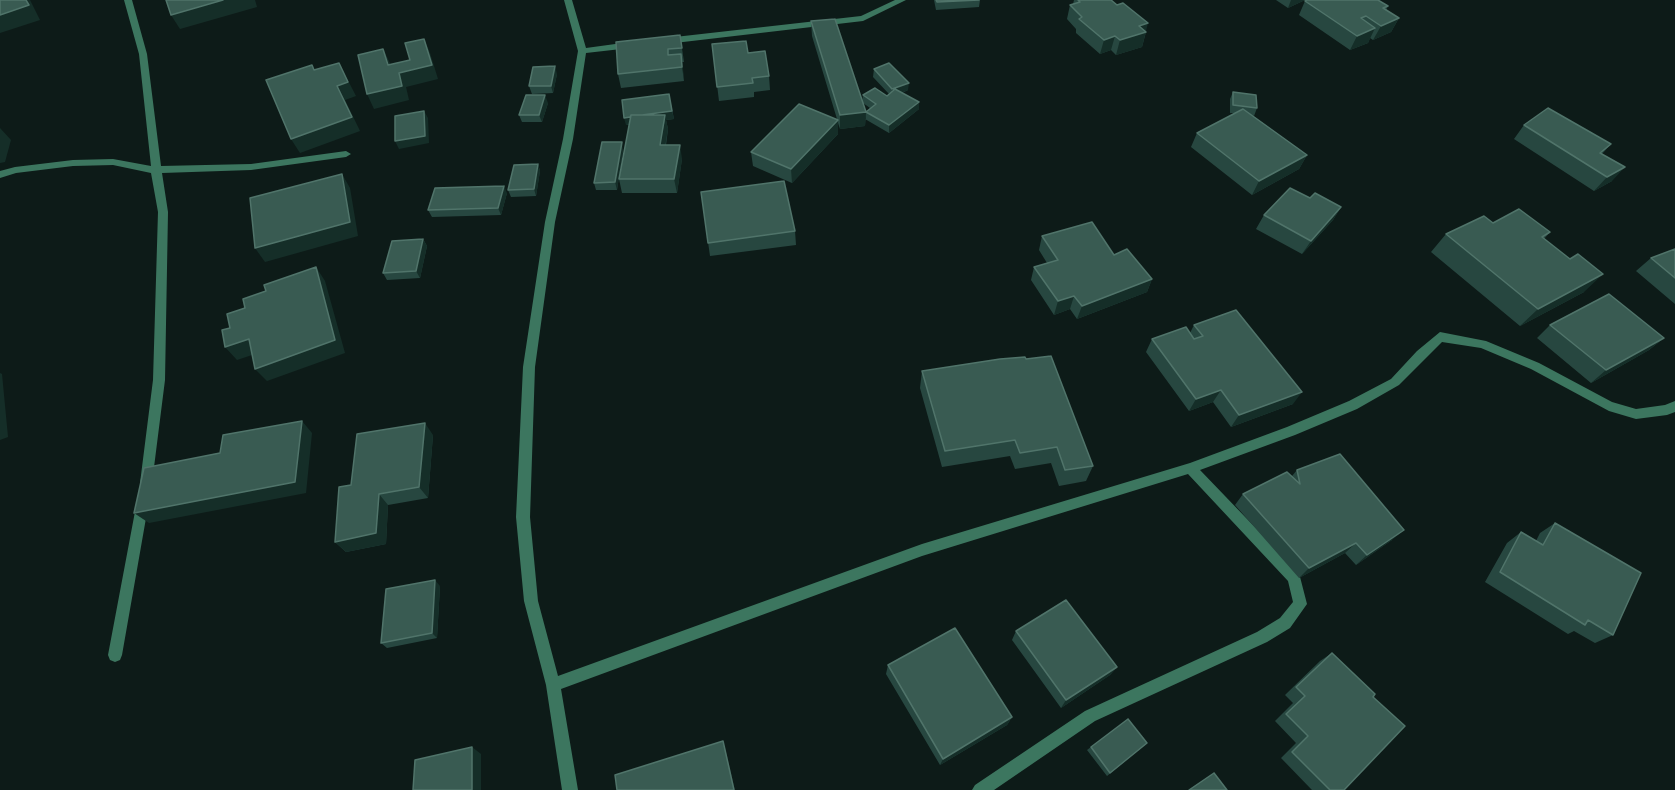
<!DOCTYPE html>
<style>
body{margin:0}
canvas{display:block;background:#0d1b18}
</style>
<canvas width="1675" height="790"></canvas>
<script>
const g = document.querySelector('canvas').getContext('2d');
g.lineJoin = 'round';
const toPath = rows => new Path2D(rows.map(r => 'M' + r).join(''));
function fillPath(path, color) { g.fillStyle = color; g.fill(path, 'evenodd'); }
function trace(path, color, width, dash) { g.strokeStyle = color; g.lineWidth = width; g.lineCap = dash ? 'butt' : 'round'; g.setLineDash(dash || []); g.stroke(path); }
const street = toPath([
 [124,0,132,0,147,54,161,166,251,164,346,151,351,154,346,157,251,170,162,173,168,212,165,380,152,483,151,487,146,489,141,487,140,483,153,380,158,212,151,173,113,165,73,166,16,173,0,178,0,171,15,167,73,160,113,159,151,166,139,54,124,0],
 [564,0,572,0,586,48,630,42,634,45,630,48,586,53,573,139,555,222,535,367,530,517,538,601,558,676,922,544,1190,463,1287,427,1349,401,1391,379,1417,351,1440,332,1486,341,1539,363,1612,402,1636,409,1665,405,1675,401,1675,412,1667,415,1636,419,1609,411,1531,369,1481,348,1442,342,1399,385,1357,409,1295,435,1200,470,1299,573,1307,604,1290,628,1267,642,1095,721,994,790,972,790,975,785,1085,711,1257,632,1280,618,1293,602,1288,581,1188,474,922,556,561,689,578,790,562,790,546,685,524,601,516,517,523,367,545,222,563,139,578,51,564,0],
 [895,0,906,0,863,21,666,44,662,41,666,38,861,16,895,0],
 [143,495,148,497,149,501,122,655,120,660,115,662,110,660,108,655,137,501,138,497,143,495]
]);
const wall = toPath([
 [934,0,980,0,979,7,936,10],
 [1074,0,1111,0,1146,32,1142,47,1116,55,1111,50,1100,54,1076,33,1076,29,1067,19,1070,5,1073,4],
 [1276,0,1305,0,1288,8],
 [1305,1,1388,6,1386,10,1399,18,1391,32,1373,40,1370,38,1368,43,1350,50,1299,15],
 [811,21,862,102,863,95,887,96,889,94,873,77,874,69,908,90,902,93,919,109,889,133,865,119,866,112,865,126,840,129,838,123,838,134,792,183,753,166,751,152,837,119,812,36],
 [863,103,870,108,866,112],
 [680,35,684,62,682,62,684,81,621,88,618,74],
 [712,44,748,53,769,76,770,90,754,92,754,97,719,101],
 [557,74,553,93,532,94,529,86],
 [1233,92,1257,108,1254,116,1252,115,1307,155,1299,169,1252,195,1191,147,1197,133,1235,113,1230,113,1230,99],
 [669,94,674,119,666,120,668,129,666,145,682,159,677,193,622,193,619,179,629,125,626,125],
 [548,103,542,122,522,122,519,115],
 [1524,125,1611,144,1602,154,1612,181,1594,191,1514,139],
 [623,150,617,190,596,190,594,183],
 [538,164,540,171,536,196,511,197,508,190],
 [701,192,795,231,796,245,710,256],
 [507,193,501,215,432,217,428,210],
 [1310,198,1341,207,1333,220,1302,254,1256,229,1264,215],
 [1493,223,1550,232,1544,239,1584,292,1520,326,1431,252,1446,234],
 [1042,236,1114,255,1152,279,1147,292,1077,319,1070,309,1054,315,1031,280,1034,267,1047,263,1039,250],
 [423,239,427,246,420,278,387,280,383,273],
 [1675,249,1675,304,1636,271,1651,258],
 [1194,325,1293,404,1231,427,1213,402,1189,411,1146,352,1152,339,1190,333],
 [1550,325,1664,338,1649,350,1591,383,1537,338],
 [922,371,1093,466,1086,481,1059,486,1051,463,1015,469,1010,456,942,467,920,388],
 [433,435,428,498,388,505,386,544,346,552,335,542,351,485],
 [1297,470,1392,540,1356,565,1345,553,1299,578,1235,505,1243,494,1292,476],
 [1555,523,1613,635,1595,643,1574,631,1568,634,1485,582,1507,543,1521,532,1536,541,1540,533],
 [440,586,437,638,387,648,381,643],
 [1016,631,1117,667,1110,675,1061,708,1012,640],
 [1332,653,1373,697,1344,790,1312,790,1281,758,1296,743,1275,721,1293,703,1285,695,1320,661],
 [888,665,1012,717,1007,725,940,765,886,674],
 [1147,743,1107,776,1087,750,1091,747]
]);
const shadedWall = toPath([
 [26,0,30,0,40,20,0,33,0,15],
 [223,0,255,0,257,7,180,29,171,15],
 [1291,0,1305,0,1288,8],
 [1399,18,1391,32,1373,40,1381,26],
 [1148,23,1142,47,1116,55,1120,40,1139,26],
 [1375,28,1368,43,1350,50,1357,36],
 [1115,36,1111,50,1100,54,1104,40],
 [424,39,430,53,438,79,406,87,409,100,374,109,367,94,399,73,432,65],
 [383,49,390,63,394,79,388,65],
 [681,54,683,68,684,81,682,67],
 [339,63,356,96,345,100,360,131,300,153,291,139,337,86],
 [555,66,557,74,553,93,551,86],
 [909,83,908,90,892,97,892,89],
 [545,95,548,103,542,122,539,115],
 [919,102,919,109,889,133,889,125],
 [424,111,428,118,429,143,399,149,395,141],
 [672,111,674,119,666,120,668,129,663,159,660,145,665,120,626,125,624,118],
 [866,112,865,126,840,129,840,115],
 [838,120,838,134,792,183,791,169],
 [0,128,11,140,5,162,0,163],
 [622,142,623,150,617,190,615,182],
 [680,145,682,159,677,193,674,179],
 [1307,155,1299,169,1252,195,1259,181],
 [538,164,540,171,536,196,534,189],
 [1625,167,1612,181,1594,191,1607,177],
 [342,174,350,188,358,236,265,262,255,248],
 [504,186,507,193,501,215,498,208],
 [1341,207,1333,220,1302,254,1311,241],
 [423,239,427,246,420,278,416,271],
 [316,267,325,281,345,353,267,381,255,369],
 [1603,274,1584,292,1520,326,1538,309],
 [1152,279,1147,292,1077,319,1082,306],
 [1074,296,1070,309,1054,315,1058,301],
 [1664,338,1649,350,1591,383,1606,370],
 [249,339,261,352,237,360,225,347],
 [0,373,2,374,8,437,0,440],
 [1221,390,1213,402,1189,411,1196,399],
 [1302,392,1293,404,1231,427,1239,415],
 [302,421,312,433,306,493,149,523,134,513],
 [425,423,433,435,428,498,419,487],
 [379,494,388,505,386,544,346,552,335,542],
 [1404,530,1392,540,1356,565,1367,555],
 [1356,543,1345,553,1299,578,1309,568],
 [435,580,440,586,437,638,432,633],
 [1117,667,1110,675,1061,708,1066,700],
 [1012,717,1007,725,940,765,943,759],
 [723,741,725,748,735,790,734,790],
 [472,747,481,754,481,790,472,790]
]);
const building = toPath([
 [0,0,26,0,29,5,0,15,0,0],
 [166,0,223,0,171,15,166,0],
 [936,0,979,0,937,2,936,0],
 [1078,0,1111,0,1117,5,1123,3,1148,23,1139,26,1146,32,1120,40,1115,36,1104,40,1079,19,1082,17,1070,5,1080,2,1078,0],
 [1307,0,1378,0,1388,6,1383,8,1399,18,1381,26,1366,16,1361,18,1375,28,1357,36,1305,1,1307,0],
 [835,19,866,112,840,115,811,21,835,19],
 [680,35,682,48,668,49,668,55,681,54,682,67,618,74,616,42,680,35],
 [424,39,432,65,399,73,402,86,367,94,358,55,383,49,388,65,410,60,405,43,424,39],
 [746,41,748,53,765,51,769,76,752,78,753,83,717,87,712,44,746,41],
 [339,63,348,82,337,86,352,117,291,139,266,80,312,65,314,70,339,63],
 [889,63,909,83,892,89,874,69,889,63],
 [555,66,551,86,529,86,533,67,555,66],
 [875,88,887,96,895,89,919,102,889,125,866,112,876,104,863,95,875,88],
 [1233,92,1256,95,1257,108,1233,105,1233,92],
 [669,94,672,111,642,115,631,115,630,117,624,118,622,100,669,94],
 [526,95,545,95,539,115,519,115,526,95],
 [799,104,838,120,791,169,751,152,799,104],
 [1548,108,1611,144,1600,153,1625,167,1607,177,1524,125,1548,108],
 [1243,109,1307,155,1259,181,1197,133,1243,109],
 [424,111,425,136,395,141,395,116,424,111],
 [631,115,665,115,660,145,680,145,674,179,619,179,631,115],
 [602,142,622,142,615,182,594,183,602,142],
 [538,164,534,189,508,190,514,165,538,164],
 [342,174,350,222,255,248,250,198,342,174],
 [784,181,795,231,708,243,701,192,784,181],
 [504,186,498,208,428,210,435,188,504,186],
 [1290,188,1310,198,1315,193,1341,207,1311,241,1264,215,1290,188],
 [1519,209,1550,232,1542,237,1570,259,1578,254,1603,274,1538,309,1446,234,1484,216,1493,223,1519,209],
 [1092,222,1114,255,1127,249,1152,279,1082,306,1074,296,1058,301,1034,267,1058,260,1042,236,1092,222],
 [423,239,416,271,383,273,392,241,423,239],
 [1675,249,1675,278,1651,258,1675,249],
 [316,267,335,340,255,369,249,339,225,347,222,330,230,328,227,314,245,308,243,299,266,291,264,285,316,267],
 [1609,294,1664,338,1606,370,1550,325,1609,294],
 [1236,310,1302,392,1239,415,1221,390,1196,399,1152,339,1186,327,1194,339,1203,336,1194,325,1236,310],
 [1051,356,1093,466,1065,470,1057,447,1020,453,1015,440,945,451,922,371,1000,359,1025,357,1026,359,1051,356],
 [302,421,295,482,134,513,144,468,220,453,223,435,302,421],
 [425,423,419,487,379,494,376,533,335,542,339,487,351,485,357,434,425,423],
 [1340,454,1404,530,1367,555,1356,543,1309,568,1243,494,1287,472,1300,484,1297,470,1340,454],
 [1555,523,1641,573,1613,635,1588,620,1585,625,1500,572,1521,532,1543,545,1555,523],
 [435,580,432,633,381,643,386,589,435,580],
 [1066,600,1117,667,1066,700,1016,631,1066,600],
 [955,628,1012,717,943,759,888,665,955,628],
 [1332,653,1375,694,1373,697,1405,726,1344,790,1330,790,1292,752,1308,736,1286,714,1305,696,1296,687,1332,653],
 [1128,719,1147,743,1110,773,1091,747,1128,719],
 [723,741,734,790,617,790,615,775,723,741],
 [472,747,472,790,413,790,415,760,472,747],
 [1214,773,1227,790,1189,790,1214,773]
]);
fillPath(street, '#3c765f');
fillPath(wall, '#274740');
fillPath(shadedWall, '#152e28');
fillPath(building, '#395b52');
trace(building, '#50746a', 1.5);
</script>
